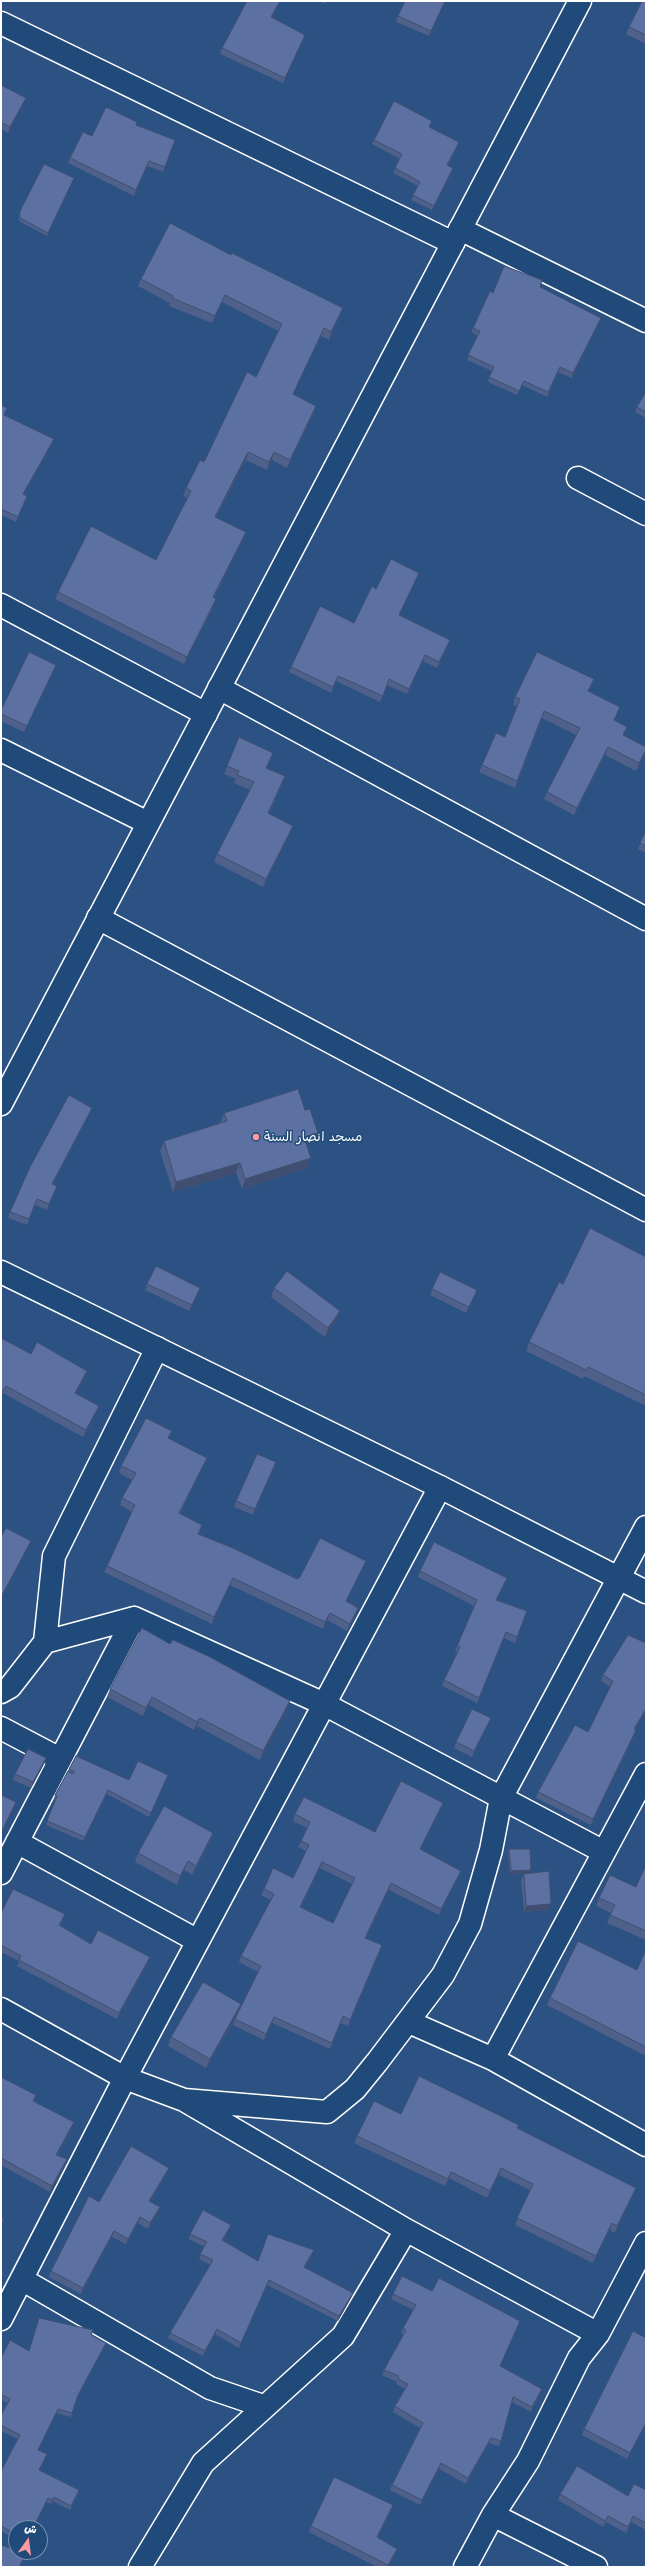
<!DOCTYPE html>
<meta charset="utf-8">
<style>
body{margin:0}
#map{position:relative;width:647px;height:2568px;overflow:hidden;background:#2b5282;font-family:"Comic Neue","Playpen Sans Arabic",sans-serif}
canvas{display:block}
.frame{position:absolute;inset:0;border:2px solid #fff;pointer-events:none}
.north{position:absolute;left:8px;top:2520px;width:40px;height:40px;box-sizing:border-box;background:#1f4a7a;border:1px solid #7992af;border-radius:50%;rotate:14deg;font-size:11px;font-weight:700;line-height:16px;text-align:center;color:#fff}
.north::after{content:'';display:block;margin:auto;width:14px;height:18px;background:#ff9aa2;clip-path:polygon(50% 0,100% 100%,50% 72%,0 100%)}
</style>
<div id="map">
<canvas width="647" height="2568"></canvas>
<div class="frame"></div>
<div class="north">ش</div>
</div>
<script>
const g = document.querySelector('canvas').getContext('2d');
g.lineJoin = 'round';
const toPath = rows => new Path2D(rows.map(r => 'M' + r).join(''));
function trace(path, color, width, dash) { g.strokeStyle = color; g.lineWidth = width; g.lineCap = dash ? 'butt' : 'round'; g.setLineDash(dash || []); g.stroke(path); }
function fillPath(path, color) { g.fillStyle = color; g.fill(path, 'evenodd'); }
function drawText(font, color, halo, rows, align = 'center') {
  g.font = font + ' "Comic Neue","Playpen Sans Arabic",sans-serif'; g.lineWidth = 3; g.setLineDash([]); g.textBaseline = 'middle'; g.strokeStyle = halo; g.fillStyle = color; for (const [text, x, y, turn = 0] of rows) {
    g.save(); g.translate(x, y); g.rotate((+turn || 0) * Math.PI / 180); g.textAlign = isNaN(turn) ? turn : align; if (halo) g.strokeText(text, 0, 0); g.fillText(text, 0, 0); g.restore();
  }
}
const street = toPath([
 [1,23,453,243],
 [460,229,646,321],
 [578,478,646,514],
 [1,605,206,714],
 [219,688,646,919],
 [1,750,148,823],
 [98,918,646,1210],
 [45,1642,54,1556,157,1348],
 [1,1692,10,1687,45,1642,134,1618,324,1704,604,1852],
 [1,1728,60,1759],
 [17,1842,198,1941],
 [1,1873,134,1618],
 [1,2009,125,2078,184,2100,406,2230,598,2334],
 [409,2022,493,2059,646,2145],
 [493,2059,646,1774],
 [184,2100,327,2112,355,2089,377,2062,443,1975,470,1924,491,1850,501,1798,646,1527],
 [23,2280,210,2388,263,2406],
 [1,2319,125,2078,440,1487],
 [493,2515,596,2567],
 [140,2567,203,2463,343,2336,406,2230],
 [465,2567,493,2515,528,2461,579,2358,598,2334,646,2243]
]);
const secondary = toPath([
 [1,1104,580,1],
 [1,1272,440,1487,646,1592]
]);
const wall = toPath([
 [247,1,280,1,272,17,303,40,283,83,220,54,222,48],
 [319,1,327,1,326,4],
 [446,1,429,36,396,22,398,16],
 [646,1,646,44,626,34,629,27],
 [1,85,23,104,8,133,1,129],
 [136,125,175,140,163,172,147,166,134,196,68,163,70,158,92,136],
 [430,127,459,142,457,147,448,165,452,173,432,210,411,200,418,186,393,173,400,159,372,144,374,140],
 [74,178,47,236,19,221,19,214,20,211],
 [141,279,340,315,329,340,321,336,293,394,314,413,287,468,272,460,267,470,246,460,216,517,243,540,214,598,214,606,184,664,55,599,58,592,156,560,188,498,183,496,186,488,204,462,256,377,278,331,222,302,212,323,169,306,170,303,138,286],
 [540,287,599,323,572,378,558,372,547,397,522,385,517,395,488,382,492,371,467,360,478,336,471,332,473,328,493,293],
 [646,391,646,418,635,412,637,407],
 [1,405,5,415,52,445,23,494,27,496,16,522,1,515],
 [419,573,399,615,448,646,437,668,423,661,407,694,387,685,380,702,336,681,331,693,289,672,291,667,354,623,376,589],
 [54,671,24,732,1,721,1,710],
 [594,679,588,691,620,707,614,721,624,736,645,755,636,771,605,755,574,815,544,799,547,792,576,735,542,718,515,788,479,772,482,765,505,737,517,706,513,705,515,697],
 [270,760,267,768,282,784,269,814,290,834,263,887,214,862,217,854,250,790,234,783,236,779,224,774,227,766],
 [646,830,646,853,638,849],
 [92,1108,90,1113,53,1184,57,1186,47,1210,35,1205,27,1225,8,1218,10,1212],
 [305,1110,318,1133,314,1143,307,1145,307,1168,242,1189,236,1173,173,1192,160,1151,164,1141,220,1123,224,1113],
 [646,1257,646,1406,584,1376,583,1379,526,1351,529,1342,563,1284],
 [147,1284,198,1294,189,1311,145,1290],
 [274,1288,340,1311,337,1319,325,1337,271,1297],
 [432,1289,477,1290,466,1313,430,1295],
 [1,1338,31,1354,85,1378,76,1393,99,1406,96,1413,83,1437,3,1393,1,1398],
 [168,1439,207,1458,204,1465,180,1514,200,1532,199,1534,297,1579,366,1561,346,1601,358,1608,356,1614,347,1631,327,1620,323,1629,230,1585,212,1624,104,1572,107,1566,132,1512,120,1505,122,1498,132,1480,119,1473,121,1466],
 [276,1462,253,1515,234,1507,236,1501],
 [420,1571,505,1583,496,1600,527,1611,515,1643,504,1638,477,1703,442,1686,444,1680,458,1653,455,1651,474,1606,418,1577],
 [628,1635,635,1729,636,1730,634,1736,591,1825,536,1798,538,1792,588,1732,610,1687,601,1681,603,1675],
 [110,1689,287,1710,260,1760,197,1726,194,1730,149,1705,143,1716,107,1697],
 [491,1718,488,1724,472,1757,454,1748,456,1742],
 [44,1764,31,1788,13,1780,15,1774],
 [69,1769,129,1780,168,1775,149,1817,107,1794,83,1841,46,1825,56,1800,54,1799,55,1795],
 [441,1809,420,1850,458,1877,439,1915,389,1890,366,1938,380,1952,348,2026,341,2023,330,2049,272,2023,264,2040,233,2025,238,2014,206,2068,168,2046,171,2037,241,2004,238,2013,258,1972,239,1962,241,1956,271,1900,261,1895,264,1889,293,1878,306,1851,298,1847,301,1841,307,1828,293,1821,295,1814,375,1832],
 [320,1868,352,1884,333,1923,301,1907],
 [213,1833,210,1842,192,1875,184,1870,177,1885,135,1862,138,1853],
 [509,1849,530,1873,510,1874,508,1853],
 [646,1865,646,1940,607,1923,611,1913,596,1906,599,1898,636,1887],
 [524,1874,549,1910,524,1912,521,1880],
 [1,1913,65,1914,60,1926,91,1944,148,1963,117,2019,17,1966,19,1961,1,1952],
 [646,1949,646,2056,547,2005,550,1998,637,1970],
 [1,2077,72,2128,57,2156,67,2159,65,2165,50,2192,1,2165],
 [401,2114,518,2128,633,2195,615,2233,610,2230,593,2263,515,2225,530,2190,499,2175,487,2198,449,2178,445,2186,354,2143,357,2136],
 [169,2168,166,2174,150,2202,160,2207,158,2213,148,2229,138,2223,126,2244,112,2237,81,2294,49,2277,51,2271,99,2202],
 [229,2230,223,2241,258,2261,312,2255,305,2268,353,2293,351,2298,338,2321,267,2285,239,2348,215,2334,203,2356,168,2338,170,2333,210,2265,199,2259,204,2247,189,2239,190,2234],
 [432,2291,518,2327,500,2366,542,2389,540,2394,531,2412,512,2402,499,2446,489,2443,466,2484,439,2469,420,2505,390,2490,392,2485,420,2428,393,2412,395,2406,405,2389,396,2384,397,2382,382,2375,384,2370,403,2335,401,2333,403,2328,413,2310,391,2299,393,2294],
 [91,2335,104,2347,77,2398,71,2417,56,2413,38,2450,47,2454,39,2471,79,2490,78,2494,70,2510,52,2501,51,2504,46,2502,34,2528,16,2528,16,2540,1,2531,1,2471,18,2439,1,2431,1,2415,7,2403,1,2400,1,2358,28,2350],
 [646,2338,646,2425,627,2459,582,2435,584,2429],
 [646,2490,646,2530,631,2522,626,2533,606,2522,603,2527,558,2500,560,2494,628,2496],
 [391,2511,378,2537,397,2549,395,2555,388,2567,377,2567,309,2532,311,2526]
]);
const shadedWall = toPath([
 [445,1,446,1,429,36,431,31],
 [305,35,303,40,283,83,285,78],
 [26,98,23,104,8,133,10,127],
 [149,161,147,166,134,196,136,190],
 [453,168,452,173,432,210],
 [343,308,340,315,329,340,331,332],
 [601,318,599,323,572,378,573,373],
 [324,328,321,336,290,401,293,394],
 [316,406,314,413,287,468,290,460],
 [54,439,52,445,20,500,23,494],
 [248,452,246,460,212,524,215,517],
 [274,452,272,460,267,470,269,462],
 [27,496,25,502,16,522,18,517],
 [246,532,243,540,210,605,213,597],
 [419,573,417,578,397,621,399,615],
 [216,599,214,606,184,664,187,657],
 [450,640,448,646,437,668,439,662],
 [425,655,423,661,407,694,409,689],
 [56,665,54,671,24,732,27,726],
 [608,747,605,755,574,815,577,808],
 [646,750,645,755,636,771,639,763],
 [285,776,282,784,265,821,268,813],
 [293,826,290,834,263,887,266,879],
 [92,1108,90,1113,50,1189,52,1184],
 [318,1133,314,1143,300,1147,304,1137],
 [311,1158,307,1168,242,1189,245,1179],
 [240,1163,236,1173,173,1192,176,1182],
 [200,1288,198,1294,189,1311,192,1305],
 [477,1290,475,1296,466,1313,469,1307],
 [340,1311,337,1319,325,1337,328,1328],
 [87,1371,85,1378,72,1400,75,1393],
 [99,1406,96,1413,83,1437,86,1430],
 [207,1458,204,1465,176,1520,179,1513],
 [276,1462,274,1469,253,1515,255,1509],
 [31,1541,28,1548,1,1600,1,1597],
 [233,1578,230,1585,212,1624,214,1617],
 [507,1578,505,1583,494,1605,496,1600],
 [358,1608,356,1614,347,1631,350,1624],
 [330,1613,327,1620,323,1629,325,1622],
 [152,1697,149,1705,143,1716,146,1708],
 [290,1701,287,1710,260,1760,263,1751],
 [646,1709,646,1712,632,1735,634,1729],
 [200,1718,197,1726,194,1730,197,1722],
 [491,1718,488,1724,472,1757,474,1751],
 [636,1730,634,1736,591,1825,593,1819],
 [46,1758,44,1764,31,1788,33,1782],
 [108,1790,107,1794,83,1841,85,1837],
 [16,1802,14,1808,1,1835,1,1833],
 [443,1803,441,1809,417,1856,420,1849],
 [213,1833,210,1842,192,1875,196,1866],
 [188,1861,184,1870,177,1885,180,1876],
 [322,1862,320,1868,298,1913,300,1907],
 [531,1870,530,1873,510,1874,511,1871],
 [461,1871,439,1915,441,1909],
 [391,1883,389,1890,363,1944,365,1938],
 [551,1904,549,1910,524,1912,526,1906],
 [382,1945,380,1952,348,2026,350,2020],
 [150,1957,148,1963,117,2019,119,2013],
 [241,2004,238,2013,206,2068,210,2059],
 [274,2017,272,2023,264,2040,266,2034],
 [74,2122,72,2128,54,2161,56,2155],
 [67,2159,65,2165,50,2192,52,2186],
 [169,2168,166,2174,147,2207,149,2201],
 [501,2168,499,2175,487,2198,490,2191],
 [636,2188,633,2195,615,2233,617,2226],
 [160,2207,158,2213,148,2229,150,2223],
 [140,2217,138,2223,126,2244,128,2239],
 [612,2223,610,2230,593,2263,596,2256],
 [231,2225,229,2230,220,2245,222,2240],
 [114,2231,112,2237,81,2294,83,2288],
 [314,2250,312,2255,302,2273,304,2267],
 [269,2280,267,2285,239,2348,241,2343],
 [353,2293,351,2298,338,2321,339,2316],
 [520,2321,518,2327,498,2371,500,2366],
 [217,2329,215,2334,203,2356,205,2351],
 [542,2389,540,2394,531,2412,532,2407],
 [646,2423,646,2425,627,2459,630,2453],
 [491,2438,489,2443,466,2484,468,2478],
 [441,2463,439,2469,420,2505,422,2500],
 [48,2498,34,2528,33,2528],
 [393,2505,391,2511,375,2543,377,2537],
 [397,2549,395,2555,388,2567,387,2567]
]);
const building = toPath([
 [247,1,280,1,271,17,305,35,285,78,222,48,247,1],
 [405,1,445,1,431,31,398,16,405,1],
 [642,1,646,1,646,35,629,27,642,1],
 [1,85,26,98,10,127,1,122,1,85],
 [394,101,432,121,429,127,459,142,447,165,453,168,434,206,413,195,420,182,395,168,402,154,374,140,394,101],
 [106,107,137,122,136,125,175,140,165,167,149,161,136,190,70,158,83,132,92,136,106,107],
 [44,164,74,178,48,233,20,218,20,211,44,164],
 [170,223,231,255,232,253,343,308,331,332,324,328,293,394,316,406,290,460,274,452,269,462,248,452,215,517,246,532,213,597,216,599,187,657,58,592,91,526,156,560,191,491,186,488,200,460,204,462,247,372,256,377,282,324,225,295,215,316,172,298,173,296,141,279,170,223],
 [504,266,542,280,540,287,601,318,573,373,560,367,548,392,524,381,519,391,489,377,494,367,468,355,480,331,473,328,490,291,493,293,504,266],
 [646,391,646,412,637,407,646,391],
 [1,405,7,408,4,415,54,439,23,494,27,496,18,517,1,509,1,405],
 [391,559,419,573,399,615,450,640,439,662,425,655,409,689,389,679,383,696,338,676,333,687,291,667,320,606,354,623,372,586,376,589,391,559],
 [29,652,56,665,27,726,1,714,1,710,29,652],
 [537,652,594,679,588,691,620,707,614,720,627,727,623,735,646,747,646,750,639,763,608,747,577,808,547,792,580,728,544,711,517,781,482,765,496,733,505,737,520,699,515,697,537,652],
 [239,737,273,753,266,768,285,776,268,813,293,826,266,879,217,854,254,782,237,775,239,771,227,766,239,737],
 [646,830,646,846,640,843,646,830],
 [298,1089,305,1110,310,1109,318,1133,304,1137,311,1158,245,1179,240,1163,176,1182,164,1141,227,1121,224,1113,298,1089],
 [69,1095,92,1108,52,1184,57,1186,49,1204,37,1199,29,1219,10,1212,30,1167,69,1095],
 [590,1228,646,1257,646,1395,588,1367,586,1370,529,1342,559,1282,563,1284,590,1228],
 [156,1266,200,1288,192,1305,147,1284,156,1266],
 [287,1271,340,1311,328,1328,274,1288,287,1271],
 [440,1272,477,1290,469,1307,432,1289,440,1272],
 [1,1338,31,1354,37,1342,87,1371,75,1393,99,1406,86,1430,6,1386,3,1391,1,1390,1,1338],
 [146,1418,172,1431,168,1438,207,1458,179,1513,202,1525,198,1534,233,1548,297,1579,300,1577,320,1538,366,1561,346,1601,358,1608,350,1624,330,1613,325,1622,233,1578,214,1617,107,1566,135,1505,122,1498,136,1473,121,1466,146,1418],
 [257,1454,276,1462,255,1509,236,1501,257,1454],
 [6,1528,31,1541,1,1597,1,1537,6,1528],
 [434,1542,507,1578,496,1600,527,1611,517,1637,506,1632,479,1698,444,1680,460,1647,457,1646,477,1600,420,1571,434,1542],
 [142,1628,170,1644,173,1640,210,1657,290,1701,263,1751,200,1718,197,1722,152,1697,146,1708,110,1689,142,1628],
 [628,1635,646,1643,646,1709,634,1729,636,1730,593,1819,538,1792,575,1725,588,1732,613,1681,603,1675,628,1635],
 [472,1709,491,1718,474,1751,456,1742,472,1709],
 [28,1749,46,1758,33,1782,15,1774,28,1749],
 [76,1756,129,1780,138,1761,168,1775,151,1813,108,1790,85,1837,47,1821,57,1796,55,1795,68,1771,73,1774,75,1772,69,1769,76,1756],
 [401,1781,443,1803,420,1849,461,1871,441,1909,391,1883,365,1938,382,1945,350,2020,343,2016,332,2043,274,2017,266,2034,235,2019,261,1966,241,1956,274,1894,264,1889,273,1868,293,1878,309,1845,301,1841,310,1822,295,1814,304,1797,375,1832,401,1781],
 [322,1862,355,1878,333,1923,300,1907,322,1862],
 [1,1795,16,1802,1,1833,1,1795],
 [164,1806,213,1833,196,1866,188,1861,180,1876,138,1853,164,1806],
 [509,1849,530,1849,531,1870,511,1871,509,1849],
 [646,1865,646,1931,610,1915,615,1905,599,1898,610,1875,636,1887,646,1865],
 [549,1871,551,1904,526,1906,524,1874,549,1871],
 [13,1889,65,1914,59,1925,91,1944,98,1930,150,1957,119,2013,19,1960,21,1956,1,1945,1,1913,13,1889],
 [578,1941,637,1970,646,1949,646,2047,550,1998,578,1941],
 [203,1982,241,2004,210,2059,171,2037,203,1982],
 [419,2076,519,2125,517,2128,636,2188,617,2226,612,2223,596,2256,517,2218,533,2184,501,2168,490,2191,451,2172,448,2179,357,2136,374,2101,401,2114,419,2076],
 [1,2077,36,2095,33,2101,74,2122,56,2155,67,2159,52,2186,1,2158,1,2077],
 [131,2146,169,2168,149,2201,160,2207,150,2223,140,2217,128,2239,114,2231,83,2288,51,2271,89,2196,99,2202,131,2146],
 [203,2210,231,2225,222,2240,258,2261,268,2234,314,2250,304,2267,353,2293,339,2316,269,2280,241,2343,217,2329,205,2351,170,2333,213,2260,200,2254,207,2242,190,2234,203,2210],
 [1,2218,4,2220,1,2224,1,2218],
 [402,2276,432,2291,439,2278,520,2321,500,2366,542,2389,532,2407,513,2397,501,2441,491,2438,468,2478,441,2463,422,2500,392,2485,423,2423,395,2406,408,2384,398,2379,399,2376,384,2370,406,2330,403,2328,416,2305,393,2294,402,2276],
 [39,2318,93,2330,91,2335,106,2343,78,2395,72,2413,58,2409,38,2450,47,2454,39,2470,79,2490,71,2506,54,2497,52,2500,48,2498,33,2528,16,2528,16,2534,1,2526,1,2471,20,2435,1,2425,1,2415,10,2399,1,2394,1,2358,10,2340,29,2351,39,2318],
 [633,2331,646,2338,646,2423,630,2453,584,2429,633,2331],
 [577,2466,628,2496,634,2484,646,2490,646,2523,633,2516,628,2527,608,2516,605,2521,560,2494,577,2466],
 [334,2477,393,2505,377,2537,397,2549,388,2565,311,2526,334,2477],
 [1,2545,16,2550,16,2552,21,2552,26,2554,19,2567,1,2567,1,2545]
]);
const markers = [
 [256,1137,4,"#ff9aa2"]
];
const poiNames = [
 ["مسجد انصار السنة",264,1137]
];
trace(street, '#fff', 25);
trace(secondary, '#fff', 25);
trace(street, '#1f4a7a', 22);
trace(secondary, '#1f4a7a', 22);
fillPath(wall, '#4f618a');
fillPath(shadedWall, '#404f71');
fillPath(building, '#5c71a1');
trace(building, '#404f71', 1);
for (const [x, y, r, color] of markers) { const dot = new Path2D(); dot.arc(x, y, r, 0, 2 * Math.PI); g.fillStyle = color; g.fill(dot); trace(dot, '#1f4a7a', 1.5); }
drawText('13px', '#fff', '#1f4a7a', poiNames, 'left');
</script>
